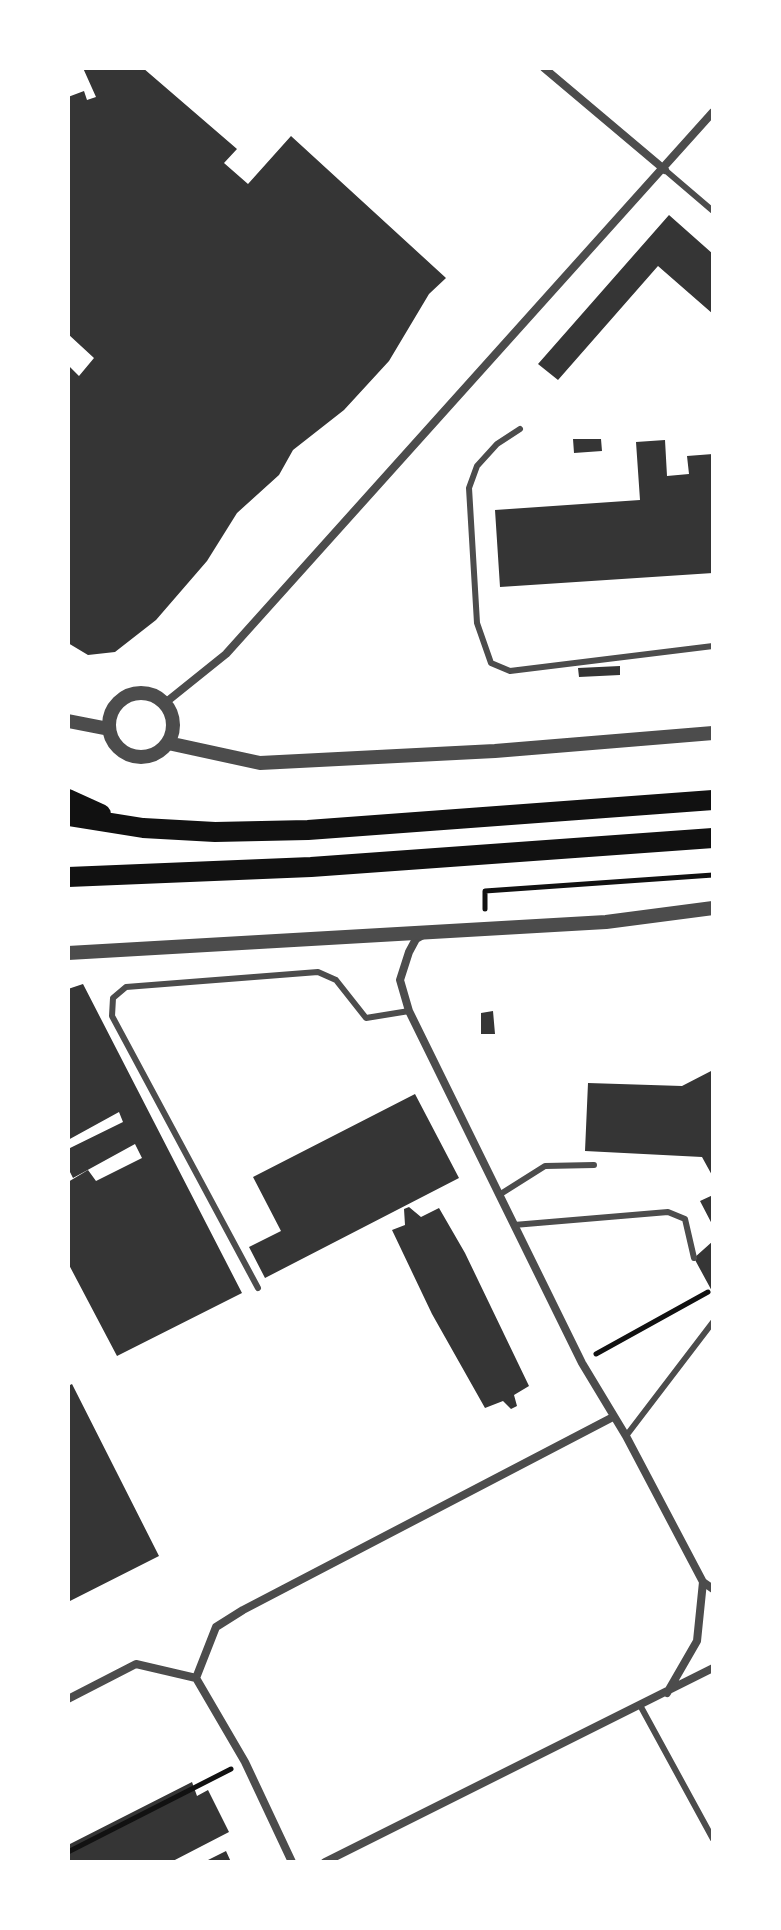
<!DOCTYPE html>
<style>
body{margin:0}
#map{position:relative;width:781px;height:1930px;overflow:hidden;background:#fff;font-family:"Open Sans",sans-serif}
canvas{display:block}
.frame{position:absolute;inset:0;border:70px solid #fff;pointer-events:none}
</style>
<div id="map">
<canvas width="781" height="1930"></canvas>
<div class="frame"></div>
</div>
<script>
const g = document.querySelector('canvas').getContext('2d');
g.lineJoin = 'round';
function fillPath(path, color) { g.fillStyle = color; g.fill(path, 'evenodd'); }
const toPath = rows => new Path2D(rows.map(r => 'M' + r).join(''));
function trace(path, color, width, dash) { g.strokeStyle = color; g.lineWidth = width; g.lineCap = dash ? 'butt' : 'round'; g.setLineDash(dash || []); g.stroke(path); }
const building = toPath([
 [83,68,143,68,237,149,224,163,248,184,291,136,446,278,429,294,389,361,344,410,293,450,279,475,237,513,207,561,156,620,115,652,88,655,68,643,68,365,79,376,94,358,68,334,68,97,84,91,87,100,96,97],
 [669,215,713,254,713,314,658,266,558,380,538,364],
 [573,439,601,439,602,451,574,453],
 [665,440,667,476,689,474,687,456,713,454,713,573,500,587,495,510,640,500,636,442],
 [620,666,620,675,579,677,578,668],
 [83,984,242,1293,117,1356,68,1263,68,1182,88,1170,96,1181,142,1158,135,1144,73,1178,68,1168,68,1149,123,1122,119,1112,68,1140,68,989],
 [493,1011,495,1034,481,1034,481,1013],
 [713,1070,713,1177,702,1157,585,1151,588,1083,682,1086],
 [415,1094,459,1178,265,1278,249,1247,281,1231,253,1177],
 [713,1195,713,1226,700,1201],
 [409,1207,421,1217,439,1208,465,1253,529,1386,514,1395,517,1406,511,1409,503,1401,485,1408,432,1314,392,1230,405,1225,404,1209],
 [713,1241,713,1293,694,1258],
 [72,1384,159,1556,68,1602,68,1386],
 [192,1782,197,1796,208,1790,229,1832,171,1862,68,1862,68,1845],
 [226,1851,231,1862,204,1862]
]);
const path = toPath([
 [485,909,485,891,713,875],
 [596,1354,708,1292],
 [68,1852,231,1769]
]);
const service = toPath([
 [665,170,713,211],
 [520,429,497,444,477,466,469,488,477,623,491,663,510,671,713,646],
 [499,1195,545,1166,594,1165],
 [514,1225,668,1212,685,1219,694,1258],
 [258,1288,112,1016,113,998,126,987,318,972,336,980,366,1018,409,1011],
 [626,1436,713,1322],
 [641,1707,713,1839]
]);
const minor = toPath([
 [544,68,665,170],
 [165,703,226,654,713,112],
 [423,935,416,939,409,952,400,980,409,1011,582,1363,626,1436,703,1582,713,1589],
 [196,1678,216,1627,243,1610,613,1417],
 [196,1678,245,1762,292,1862],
 [667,1693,697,1641,703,1582],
 [68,1699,136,1664,196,1678],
 [325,1862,713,1668]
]);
const tertiary = toPath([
 '109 725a32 32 0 1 1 64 0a32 32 0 1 1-64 0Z',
 [68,721,109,729],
 [168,743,260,763,495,751,713,733],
 [68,953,606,922,713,908]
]);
const primary = toPath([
 [68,799,101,814],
 [68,816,143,828,215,832,308,830,713,800],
 [68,877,311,867,713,838]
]);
fillPath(building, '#353535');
trace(path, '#111', 5);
trace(service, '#4c4c4c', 6);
trace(minor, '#4c4c4c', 8);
trace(tertiary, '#4c4c4c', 14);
trace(primary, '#111', 20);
</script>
